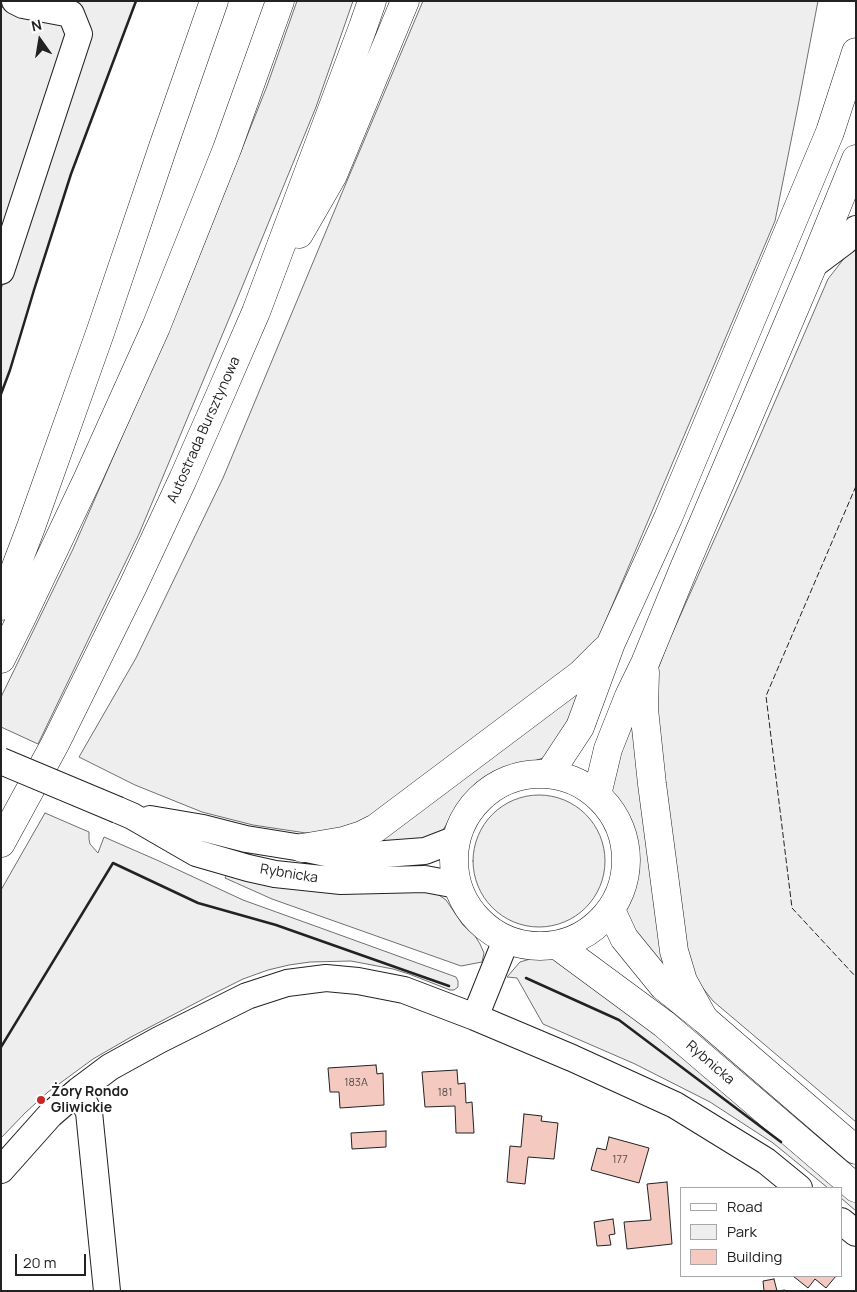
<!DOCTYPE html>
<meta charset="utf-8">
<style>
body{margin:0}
#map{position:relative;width:857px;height:1292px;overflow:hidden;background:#fff;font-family:Manrope,sans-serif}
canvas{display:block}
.frame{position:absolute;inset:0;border:2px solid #222;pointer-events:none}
.legend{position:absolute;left:680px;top:1187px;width:162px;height:90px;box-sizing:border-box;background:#fff;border:1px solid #a7a7a7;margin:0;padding:6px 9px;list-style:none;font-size:15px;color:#222}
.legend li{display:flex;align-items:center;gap:10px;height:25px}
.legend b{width:25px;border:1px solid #a7a7a7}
.north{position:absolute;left:15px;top:15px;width:50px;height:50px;-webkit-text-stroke:4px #fff;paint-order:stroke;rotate:347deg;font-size:14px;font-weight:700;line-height:20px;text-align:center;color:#222}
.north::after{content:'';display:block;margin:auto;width:18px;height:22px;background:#222;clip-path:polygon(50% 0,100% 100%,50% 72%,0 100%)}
.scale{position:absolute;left:15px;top:1254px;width:71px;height:22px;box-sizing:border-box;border:2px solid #222;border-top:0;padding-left:6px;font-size:15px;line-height:18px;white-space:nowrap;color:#222;-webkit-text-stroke:4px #fff;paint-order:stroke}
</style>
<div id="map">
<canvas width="857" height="1292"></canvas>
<div class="frame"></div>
<ul class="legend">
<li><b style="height:6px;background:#fff"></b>Road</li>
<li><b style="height:14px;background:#eee"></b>Park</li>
<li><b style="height:14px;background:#f3c9c0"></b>Building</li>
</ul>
<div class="north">N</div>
<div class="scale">20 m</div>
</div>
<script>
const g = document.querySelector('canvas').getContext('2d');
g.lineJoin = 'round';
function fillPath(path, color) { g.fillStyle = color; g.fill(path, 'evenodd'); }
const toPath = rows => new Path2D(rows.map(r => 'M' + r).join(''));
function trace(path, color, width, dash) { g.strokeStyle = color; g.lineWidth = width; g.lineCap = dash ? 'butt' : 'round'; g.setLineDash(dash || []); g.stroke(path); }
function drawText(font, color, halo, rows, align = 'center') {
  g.font = font + ' Manrope,sans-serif'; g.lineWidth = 4; g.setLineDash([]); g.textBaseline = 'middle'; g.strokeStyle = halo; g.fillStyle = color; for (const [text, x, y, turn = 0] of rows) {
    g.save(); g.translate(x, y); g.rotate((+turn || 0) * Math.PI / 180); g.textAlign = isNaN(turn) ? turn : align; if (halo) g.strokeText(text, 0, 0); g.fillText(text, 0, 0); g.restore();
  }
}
const green = toPath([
 [73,1,136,1,71,174,34,290,10,370,1,394,1,289,40,184,73,1],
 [297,1,353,1,316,107,236,302,139,534,38,744,1,727,1,697,73,549,183,297,267,86,297,1],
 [423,1,818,1,798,106,775,221,598,639,583,659,371,815,354,825,332,832,306,833,253,825,202,812,135,785,79,757,136,658,223,478,344,188,423,1],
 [1,7,65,23,67,41,1,239,1,7],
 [856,243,856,1122,713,1001,695,978,687,956,653,697,656,674,667,645,741,480,828,279,856,243],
 [577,689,583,692,551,751,543,758,528,763,510,766,491,775,480,782,468,792,457,807,443,830,436,837,367,844,577,689],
 [632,711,666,973,625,916,636,874,636,848,632,831,627,818,613,796,611,785,632,711],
 '473 861a66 66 0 1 1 132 0a66 66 0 1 1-132 0Z',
 [45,813,89,832,89,839,90,844,98,853,104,837,159,861,243,900,329,931,456,977,458,981,458,987,454,990,450,990,409,974,393,969,351,961,310,962,289,965,268,970,243,979,207,997,131,1037,93,1059,48,1092,25,1113,1,1138,1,890,45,813],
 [228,872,436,893,446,900,463,925,475,936,480,944,484,953,482,962,461,966,272,899,225,878,228,872],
 [537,957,555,958,716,1080,856,1200,856,1211,841,1198,841,1188,828,1188,773,1143,710,1102,635,1064,543,1024,517,978,507,977,520,962,537,957]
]);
const building = toPath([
 [376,1065,377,1074,383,1073,384,1105,340,1108,339,1092,330,1092,328,1068,376,1065],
 [457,1070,458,1084,465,1083,466,1103,472,1102,474,1133,456,1133,455,1106,425,1107,422,1072,457,1070],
 [524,1114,542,1116,541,1121,558,1123,554,1159,528,1157,525,1184,507,1182,510,1146,521,1147,524,1114],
 [386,1131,386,1147,352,1149,351,1133,386,1131],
 [609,1137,649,1148,639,1183,591,1170,597,1148,606,1150,609,1137],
 [667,1182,672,1244,627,1249,624,1222,651,1220,647,1184,667,1182],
 [613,1219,615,1234,609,1235,611,1245,597,1246,594,1222,613,1219],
 [793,1276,836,1276,826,1288,815,1279,808,1288,793,1276],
 [774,1279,777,1291,785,1290,785,1291,764,1291,763,1281,774,1279]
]);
const minor = toPath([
 [813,265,845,241,856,229],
 [1,271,79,34,71,14,23,5,15,1],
 [118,810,132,816,196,853,248,868,275,874,341,881,425,879,457,885],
 [150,819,203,828,246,839,302,848,345,857,425,851,456,839],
 [475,1017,506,940],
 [78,1091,89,1112,107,1291],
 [1,1170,50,1115,78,1091,110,1067,159,1040,247,996,287,983,326,978,358,981,404,990,475,1017,572,1058,675,1105,766,1161,799,1188],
 [841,1221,856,1233]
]);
const major = toPath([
 '454 860a86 86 0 1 1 172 0a86 86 0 1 1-172 0Z',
 [611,910,624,938,663,986,704,1019,856,1150],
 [557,945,664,1024,856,1188]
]);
const highway = toPath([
 [299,234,333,175,405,1],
 [1,606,31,527,100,333,163,147,214,1],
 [1,659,22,617,88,478,156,327,227,149,280,1],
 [645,672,644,709,652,784,674,951,683,981,704,1019],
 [549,774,580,727,611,643,668,518,830,132,856,52],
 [597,795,608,749,629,696,645,663,684,568,813,265,856,159],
 [1,843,55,744,133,586,183,479,220,395,256,312,363,27,372,1],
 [302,848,343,841,362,835,376,828,581,674,605,650]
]);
const minorBridge = toPath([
 [1,761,118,810]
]);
const fence = toPath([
 [856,486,766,696,792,908,856,977]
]);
const wall = toPath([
 [1,394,10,370,34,290,71,174,136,1],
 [526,978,619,1020,781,1142],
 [1,1047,113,863,198,903,276,925,449,986]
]);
const markers = [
 [41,1100,5,"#c62828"]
];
const numberNames = [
 ["183A",356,1083],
 ["181",445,1093],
 ["177",620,1160]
];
const streetNames = [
 ["Autostrada Bursztynowa",204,430,-66],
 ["Rybnicka",289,874,9],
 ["Rybnicka",710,1063,41]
];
const poiNames = [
 ["Żory Rondo",51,1092],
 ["Gliwickie",51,1108]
];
fillPath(green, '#eee');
trace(green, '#6f6f6f', 1);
fillPath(building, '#f3c9c0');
trace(building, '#222', 1);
trace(minor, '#222', 28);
trace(major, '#222', 29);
trace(highway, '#222', 29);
trace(minor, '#fff', 26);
trace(major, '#fff', 28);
trace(highway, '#fff', 28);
trace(minorBridge, '#222', 28, []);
trace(minorBridge, '#fff', 26);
trace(fence, '#222', 1, [6, 2.5]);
trace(wall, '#222', 2.5);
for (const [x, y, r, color] of markers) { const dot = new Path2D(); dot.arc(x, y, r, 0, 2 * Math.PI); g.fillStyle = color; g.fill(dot); trace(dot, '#fff', 2); }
drawText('11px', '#564c4a', null, numberNames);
drawText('14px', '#222', '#fff', streetNames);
drawText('bold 14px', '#222', '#fff', poiNames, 'left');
</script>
